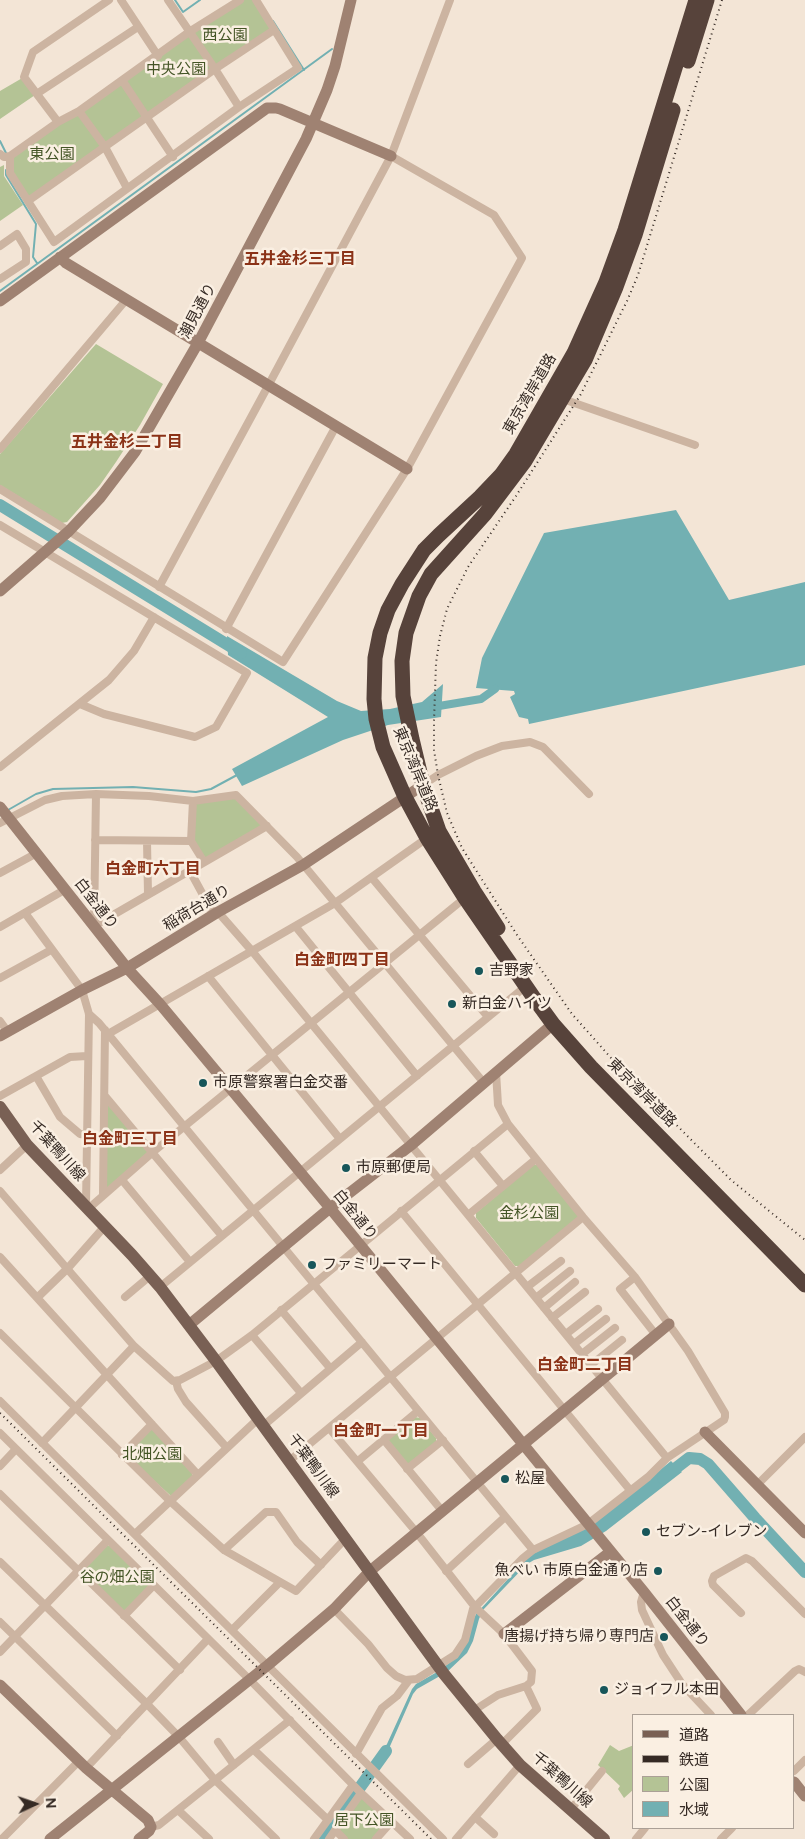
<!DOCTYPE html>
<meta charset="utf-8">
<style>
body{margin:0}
#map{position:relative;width:805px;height:1839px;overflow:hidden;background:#f3e5d6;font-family:Figtree,"Noto Sans JP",sans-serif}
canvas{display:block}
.legend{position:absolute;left:632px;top:1714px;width:162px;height:115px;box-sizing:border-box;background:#faefe2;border:1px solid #aba096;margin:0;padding:6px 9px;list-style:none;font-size:15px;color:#352a24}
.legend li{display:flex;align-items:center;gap:10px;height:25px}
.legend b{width:25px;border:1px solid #aba096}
.north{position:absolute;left:10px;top:1779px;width:50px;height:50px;-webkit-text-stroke:4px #faefe2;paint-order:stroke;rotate:87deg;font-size:14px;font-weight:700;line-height:20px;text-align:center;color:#352a24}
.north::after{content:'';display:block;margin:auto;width:18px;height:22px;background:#352a24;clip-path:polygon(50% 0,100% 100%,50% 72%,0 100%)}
</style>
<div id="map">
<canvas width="805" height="1839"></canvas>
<ul class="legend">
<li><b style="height:6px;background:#796054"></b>道路</li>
<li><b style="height:6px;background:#352a24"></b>鉄道</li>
<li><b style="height:14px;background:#b4c395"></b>公園</li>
<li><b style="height:14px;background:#72b0b2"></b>水域</li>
</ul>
<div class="north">N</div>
</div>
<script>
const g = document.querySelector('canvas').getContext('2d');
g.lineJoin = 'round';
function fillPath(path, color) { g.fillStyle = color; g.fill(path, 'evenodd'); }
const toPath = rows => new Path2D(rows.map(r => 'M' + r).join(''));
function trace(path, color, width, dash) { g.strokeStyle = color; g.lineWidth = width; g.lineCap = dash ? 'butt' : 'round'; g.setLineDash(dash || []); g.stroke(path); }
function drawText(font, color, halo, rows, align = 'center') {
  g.font = font + ' Figtree,"Noto Sans JP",sans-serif'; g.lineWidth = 5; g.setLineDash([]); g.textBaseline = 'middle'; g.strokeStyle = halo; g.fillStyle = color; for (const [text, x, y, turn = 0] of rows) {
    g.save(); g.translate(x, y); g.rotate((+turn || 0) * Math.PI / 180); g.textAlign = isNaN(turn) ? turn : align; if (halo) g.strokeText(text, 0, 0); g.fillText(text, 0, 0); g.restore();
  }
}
const green = toPath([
 [240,0,256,0,274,30,28,201,10,173,10,156],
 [24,77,38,93,0,119,0,91],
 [4,165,4,176,23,205,0,221,0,167],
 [96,344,163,384,140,425,116,462,100,485,67,522,62,523,0,485,0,454],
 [236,795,267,826,204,862,191,841,193,801],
 [105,1096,153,1152,103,1194],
 [533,1165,537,1165,578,1213,578,1219,520,1266,515,1266,476,1218,476,1213],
 [415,1417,420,1418,436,1438,436,1443,410,1464,405,1463,389,1444,389,1439],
 [150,1430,153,1430,192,1473,192,1476,171,1496,127,1456,127,1453],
 [106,1545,110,1546,149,1584,149,1587,126,1610,123,1610,84,1573,84,1570],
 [610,1745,619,1751,634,1745,634,1789,624,1798,618,1789,620,1786,598,1765],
 [361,1793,392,1821,376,1839,344,1839,335,1830]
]);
const water = toPath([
 [676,510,729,600,805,582,805,665,529,724,528,719,519,717,510,697,515,694,514,691,476,688,482,658,544,533],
 [227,636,337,701,361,711,390,709,422,702,443,684,441,717,388,725,343,740,242,786,232,769,328,717,228,655],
 [671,1461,682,1472,606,1531,581,1546,534,1560,527,1564,483,1610,479,1619,473,1641,467,1653,447,1672,417,1689,413,1694,387,1753,377,1766,373,1763,387,1744,412,1689,416,1684,437,1672,456,1658,476,1614,529,1556,601,1518]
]);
const stream = toPath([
 [175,0,183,12,200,0],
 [273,21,304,70],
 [0,141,6,153],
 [6,170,6,175,36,224,33,257,37,263],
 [0,291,332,49],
 [8,810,36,794,53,789,133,787,196,792,211,789,237,775]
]);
const canal = toPath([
 [433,707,481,699,495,689]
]);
const river = toPath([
 [0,505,241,653],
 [663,1478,689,1458,700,1459,708,1464,755,1518,805,1572],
 [323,1839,386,1751]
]);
const street = toPath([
 [121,0,158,56],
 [168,0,215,69,239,107],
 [122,80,173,157],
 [38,93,138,27],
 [79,111,105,147,127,188],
 [58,122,24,77,33,52,109,0],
 [0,154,4,157,10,156,58,122,79,111,189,32,240,0],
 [10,156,10,173,54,242,239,107,298,68,256,0],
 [28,201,215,69,274,30],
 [0,246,17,234,26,249,26,262,0,279],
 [560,398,695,445],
 [0,449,126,300],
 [0,489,283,662,407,469,522,258,494,215,391,156],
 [0,525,247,673,216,727,195,737,104,714,80,704],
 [159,587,268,386,391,156,450,0],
 [226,629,336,426],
 [0,767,109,680,134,651,154,617],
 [423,785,438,775,476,756,502,746,530,742,543,747,589,794],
 [193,801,191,841,204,862],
 [0,823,45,800,62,796,96,794,149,796,193,801,236,795,297,857,484,1083],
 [95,840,191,841],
 [147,841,148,894],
 [190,871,214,915],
 [0,873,37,853],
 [372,878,488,1017],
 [218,912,252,951,667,1458],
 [25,913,82,990,89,1014,86,1205],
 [94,926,267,826],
 [94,926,96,794],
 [0,927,66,889],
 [296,927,417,1076],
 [208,976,340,1139],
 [0,978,51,950],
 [89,1014,99,1023,533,1550],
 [0,1021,8,1032],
 [108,1034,335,903,427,838],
 [36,1076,60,1117,80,1134,86,1135],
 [0,1096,70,1057,87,1056],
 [105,1096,222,1236],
 [474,1151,503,1186],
 [0,1170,27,1145],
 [122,1180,190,1262],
 [0,1191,134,1346,173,1381,180,1380,216,1361,252,1335,508,1124],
 [103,1194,105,1030],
 [88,1209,153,1152,466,897],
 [401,1211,630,1490],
 [468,1215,536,1159],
 [0,1257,198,1475],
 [635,1277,620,1289,656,1335],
 [160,1287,526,986],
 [527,1287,561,1261],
 [38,1297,68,1268,105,1226],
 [125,1297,150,1276],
 [536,1298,570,1271],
 [544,1308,575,1282],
 [281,1310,330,1368],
 [552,1318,585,1292],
 [0,1333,170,1501,224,1550,296,1591,346,1538],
 [566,1334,598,1309],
 [252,1335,301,1393],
 [574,1344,606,1319],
 [582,1354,615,1328],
 [591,1365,622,1340],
 [176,1381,178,1389,186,1402,227,1448],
 [0,1401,443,1839],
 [263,1426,362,1342],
 [329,1428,417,1533,475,1607,504,1634,532,1671,531,1682,526,1686,498,1695,473,1711],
 [0,1433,250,1680,361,1793,410,1839],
 [384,1440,443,1512],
 [42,1443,134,1346],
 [122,1455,152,1424],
 [289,1461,583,1217],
 [358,1461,418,1411],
 [0,1466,16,1449],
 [407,1469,443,1440],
 [757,1485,805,1437],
 [0,1494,180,1670],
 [135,1534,258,1419],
 [224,1550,266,1512,276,1512,297,1542,321,1565],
 [0,1562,147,1704,179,1737,214,1779,276,1839],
 [446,1571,505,1517],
 [644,1592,641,1602,642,1610,663,1655,682,1684,711,1715],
 [334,1609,368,1644,387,1668,396,1676,405,1680,417,1679,455,1655,465,1640,473,1609,523,1558,533,1550,588,1524,648,1477,667,1458,724,1420,725,1417,725,1413,688,1351,635,1277,583,1217,508,1124,498,1105,496,1072],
 [741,1613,713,1585,712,1581,714,1576,746,1558,752,1561,805,1614],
 [124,1616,154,1585],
 [0,1622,117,1736],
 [232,1630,280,1582],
 [0,1652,108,1540],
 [748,1715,795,1671,799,1669,805,1672],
 [218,1742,234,1765],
 [501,1745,537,1709,526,1686],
 [254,1750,328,1820],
 [356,1754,382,1708,397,1696,409,1680],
 [468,1764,497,1739],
 [86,1768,208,1639],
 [794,1771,805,1760],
 [571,1809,602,1771],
 [178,1810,209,1839],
 [475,1817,494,1834],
 [151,1827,159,1825,290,1720],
 [335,1830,344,1839],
 [2,1839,79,1761],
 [314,1839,353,1785],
 [329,1839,361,1793],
 [376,1839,392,1821],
 [456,1839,520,1765],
 [636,1839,645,1828],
 [721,1839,732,1828]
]);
const secondary = toPath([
 [60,257,66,263,407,469],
 [0,301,267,108,276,108,280,109,391,156],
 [0,591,69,531,100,498,135,452,198,343,306,139,327,90,335,66,351,0],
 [0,807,127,968,160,1004,330,1208,644,1592,741,1715],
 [0,1036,82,990,127,968,218,912,303,865,423,785],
 [189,1325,330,1208,410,1146,553,1024],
 [705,1432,805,1533],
 [504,1634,610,1552],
 [0,1685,86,1768,148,1820,151,1827,149,1831,139,1839],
 [794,1782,805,1796],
 [50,1839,268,1665,334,1609,370,1571,669,1324]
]);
const primary = toPath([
 [0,1107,27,1145,132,1255,160,1287,216,1361,444,1674,497,1739,520,1765,604,1839]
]);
const highway = toPath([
 [696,0,625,230,606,282,574,353,516,454,501,475,480,497,439,535,424,550,402,584,388,610,380,633,375,658,374,699,376,719,383,747,405,797,427,838,465,898,534,998,553,1024,591,1067,805,1285],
 [688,61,707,0],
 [498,928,474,891,439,831,423,785,412,739,403,696,402,661,406,633,419,596,431,574,485,514,525,461,585,360,616,287,635,235,673,110]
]);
const rail = toPath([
 [722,0,638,275,627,301,581,394,516,496,468,567,447,609,440,636,436,663,434,721,434,750,438,775,447,813,462,848,517,935,572,1014,619,1067,731,1180,805,1240],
 [0,1413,431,1839]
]);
const markers = [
 [479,971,5,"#17565a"],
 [452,1004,5,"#17565a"],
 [203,1083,5,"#17565a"],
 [346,1168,5,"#17565a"],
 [312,1265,5,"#17565a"],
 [505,1479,5,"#17565a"],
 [646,1532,5,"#17565a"],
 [658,1571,5,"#17565a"],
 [664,1637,5,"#17565a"],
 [604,1690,5,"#17565a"]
];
const parkNames = [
 ["西公園",225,36],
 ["中央公園",176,70],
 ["東公園",52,155],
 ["金杉公園",529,1214],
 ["北畑公園",152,1455],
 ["谷の畑公園",117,1578],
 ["居下公園",364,1821]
];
const streetNames = [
 ["潮見通り",198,311,-62],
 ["東京湾岸道路",530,394,-60],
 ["東京湾岸道路",415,769,67],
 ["白金通り",96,904,52],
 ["稲荷台通り",197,908,-31],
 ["東京湾岸道路",642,1093,45],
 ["千葉鴨川線",57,1151,48],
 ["白金通り",355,1215,51],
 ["千葉鴨川線",313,1466,54],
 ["白金通り",687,1622,52],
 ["千葉鴨川線",562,1780,42]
];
const poiNames = [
 ["吉野家",489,971],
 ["新白金ハイツ",462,1004],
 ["市原警察署白金交番",213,1083],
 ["市原郵便局",356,1168],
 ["ファミリーマート",322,1265],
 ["松屋",515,1479],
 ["セブン-イレブン",656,1532],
 ["魚べい 市原白金通り店",648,1571,"right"],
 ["唐揚げ持ち帰り専門店",654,1637,"right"],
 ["ジョイフル本田",614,1690]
];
const neighbourhoodNames = [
 ["五井金杉三丁目",300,259],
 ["五井金杉二丁目",127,442],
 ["白金町六丁目",153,869],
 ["白金町四丁目",342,960],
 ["白金町三丁目",130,1139],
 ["白金町二丁目",585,1365],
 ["白金町一丁目",381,1431]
];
fillPath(green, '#b4c395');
fillPath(water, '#72b0b2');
trace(stream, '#72b0b2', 2);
trace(canal, '#72b0b2', 8);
trace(river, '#72b0b2', 12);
trace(street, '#ccb4a1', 8);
trace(secondary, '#9f8272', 11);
trace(primary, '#796054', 12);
trace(highway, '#57433b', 15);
trace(rail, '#352a24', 2, [1, 4]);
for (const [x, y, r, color] of markers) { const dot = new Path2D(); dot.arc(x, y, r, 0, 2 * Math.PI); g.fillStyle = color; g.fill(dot); trace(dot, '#faefe2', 2); }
drawText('15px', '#445526', '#faefe2', parkNames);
drawText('15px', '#352a24', '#faefe2', streetNames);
drawText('15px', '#352a24', '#faefe2', poiNames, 'left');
drawText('bold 16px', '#8b3217', '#faefe2', neighbourhoodNames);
</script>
